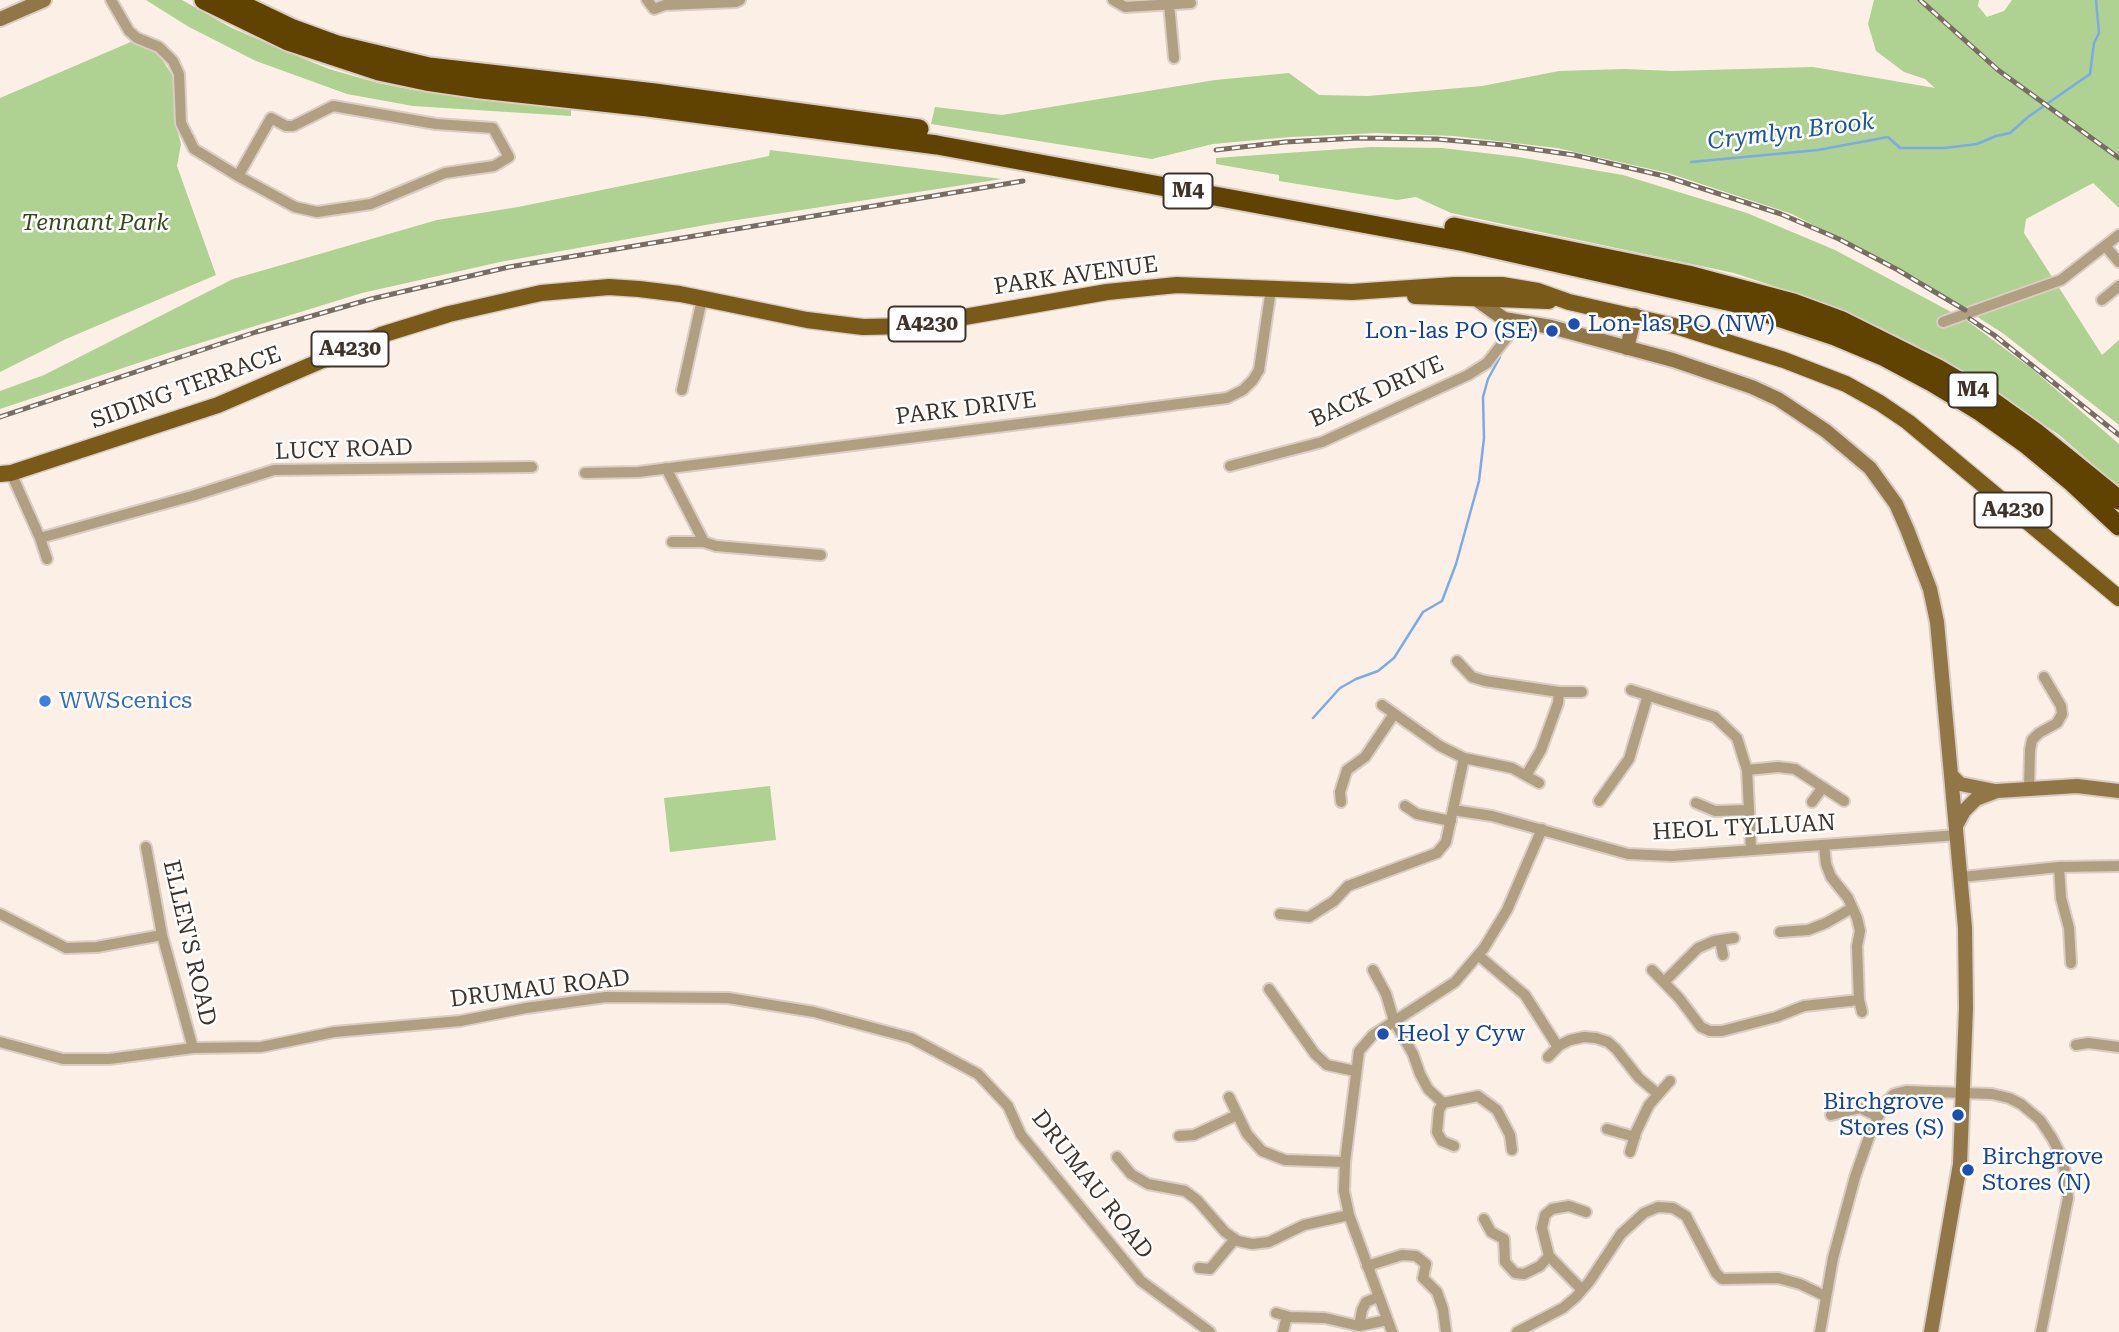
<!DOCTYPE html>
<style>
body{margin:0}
canvas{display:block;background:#fcefe6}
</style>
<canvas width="2119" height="1332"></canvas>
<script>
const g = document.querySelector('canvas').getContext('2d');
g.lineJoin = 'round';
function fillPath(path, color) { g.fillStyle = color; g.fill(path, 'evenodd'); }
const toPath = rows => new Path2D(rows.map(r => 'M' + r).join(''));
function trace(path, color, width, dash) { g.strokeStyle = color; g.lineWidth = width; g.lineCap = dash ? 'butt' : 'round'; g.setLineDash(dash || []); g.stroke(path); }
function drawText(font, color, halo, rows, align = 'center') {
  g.font = font + ' "Roboto Serif",serif'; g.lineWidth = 5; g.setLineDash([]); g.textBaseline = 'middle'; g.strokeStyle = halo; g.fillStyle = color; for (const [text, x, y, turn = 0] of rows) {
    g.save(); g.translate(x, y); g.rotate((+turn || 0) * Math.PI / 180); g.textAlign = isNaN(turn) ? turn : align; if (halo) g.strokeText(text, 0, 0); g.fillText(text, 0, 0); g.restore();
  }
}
const green = toPath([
 [146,0,182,0,230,27,280,49,329,69,378,83,413,90,571,109,571,116,413,106,347,94,256,61,189,27],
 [1874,0,1979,0,1978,6,1987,17,2004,11,2012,0,2119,0,2119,208,2093,183,2026,219,2024,233,2102,355,2119,340,2119,425,2004,334,1917,278,1792,214,1668,173,1557,148,1454,136,1376,133,1290,137,1213,144,1152,159,931,124,935,107,1002,115,1215,80,1289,73,1319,95,1368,96,1482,86,1559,71,1624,69,1673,71,1813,67,1935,88,1925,79,1904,72,1876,51,1868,24],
 [133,41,158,53,174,78,175,121,181,144,177,166,216,275,66,339,0,372,0,98],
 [1371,147,1442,148,1518,157,1623,175,1747,213,1835,250,1955,314,1939,318,1941,328,1966,320,2032,369,2119,444,2119,487,2058,434,1943,359,1871,323,1804,296,1734,273,1451,213,1416,197,1397,200,1279,181,1279,175,1216,164,1216,158],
 [770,150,1002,179,711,224,500,262,362,293,171,352,0,409,0,391,44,375,233,279,437,220,518,207,769,156],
 [770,786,776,840,670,852,664,798]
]);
const stream = toPath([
 [1691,162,1818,150,1888,137,1900,148,1945,148,1977,144,1996,136,2010,133,2028,117,2090,74,2094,43,2099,33,2096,0],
 [1313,718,1340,688,1356,679,1378,671,1394,658,1423,612,1442,601,1456,564,1479,481,1484,438,1483,397,1488,379,1500,357]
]);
const street = toPath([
 [111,0,129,31,137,38,159,47,173,61,179,74,181,123,194,149,238,176],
 [647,0,654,9,665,5,736,2,740,0],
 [1113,0,1125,7,1191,3],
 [1169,4,1174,58],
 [333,106,436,124,493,128,509,157,494,166,445,173,371,204,317,212,295,207,238,176,271,118,286,126,293,126,333,106],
 [2106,247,2119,262],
 [2102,300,2119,286],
 [1943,322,2061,280,2119,235],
 [682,390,702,299],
 [1230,466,1322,442,1468,375,1487,363,1519,322],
 [666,468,704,542],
 [11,473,40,538,47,559],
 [585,473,638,472,1227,398,1243,390,1253,380,1259,370,1271,289],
 [40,538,192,496,274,470,532,467],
 [672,542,704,542,716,546,821,555],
 [1457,661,1472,677,1485,681,1559,692,1582,692],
 [1631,690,1715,717,1737,738,1747,770,1751,849],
 [1382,705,1440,746,1464,758,1512,768,1539,783],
 [1747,770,1778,767,1795,769,1844,801],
 [1527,774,1541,750,1558,703,1559,692],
 [2029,788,2030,750,2032,740,2039,733,2057,723,2062,714,2061,706,2044,677],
 [1599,801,1629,759,1648,695],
 [1341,802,1340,792,1347,770,1365,757,1394,714],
 [1812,802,1823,787],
 [1696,803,1715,811,1749,810],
 [1405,806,1417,814,1451,821],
 [1453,810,1492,816,1628,854,1672,856,1958,835],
 [1824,845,1826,864,1831,877,1848,898,1857,918,1860,931,1857,946,1859,1000,1862,1012],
 [146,847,162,935,193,1048],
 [2059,867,2061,898,2069,928,2071,963],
 [1962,877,2059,867,2119,866],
 [0,914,66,948,97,947,162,935],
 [1280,914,1309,917,1334,901,1348,886,1437,853,1446,842,1464,758],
 [1780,932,1808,930,1826,923,1852,908],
 [1720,940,1723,955],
 [1478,955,1525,995,1558,1047],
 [1373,970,1386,994,1394,1021,1413,1054,1420,1074,1428,1089,1443,1103],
 [1652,970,1679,998,1701,1027,1710,1031,1722,1031,1776,1017,1804,1006,1859,1000],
 [1664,982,1698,948,1714,941,1734,938],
 [1269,989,1315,1054,1327,1065,1355,1071],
 [0,1042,63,1059,109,1059,193,1048,261,1047,334,1032,460,1021,526,1008,606,997,728,998,814,1012,911,1038,978,1074,1008,1106,1021,1135,1141,1281,1210,1332],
 [2076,1045,2088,1043,2119,1047],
 [1548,1057,1560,1045,1570,1040,1584,1037,1596,1038,1608,1042,1616,1049,1639,1078,1658,1094],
 [1229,1097,1247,1134,1262,1151,1285,1160,1345,1162],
 [1831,1115,1860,1108,1877,1116],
 [1607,1129,1635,1137],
 [1179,1136,1194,1135,1237,1115],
 [1454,1146,1442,1141,1437,1132,1439,1110,1443,1103,1478,1096,1497,1110,1510,1135,1512,1150],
 [1630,1152,1636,1132,1649,1105,1670,1081],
 [1117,1157,1131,1174,1148,1184,1185,1191,1197,1200,1225,1232,1238,1241,1252,1244,1269,1242,1304,1225,1349,1215],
 [1484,1219,1491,1232,1504,1239,1505,1262,1515,1273,1524,1274,1540,1266,1549,1256],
 [1367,1266,1402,1255,1416,1256,1426,1264,1423,1278,1437,1292,1443,1309,1446,1332],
 [1199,1268,1210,1269,1235,1239],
 [1582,1290,1549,1256,1542,1228,1545,1215,1552,1209,1569,1206,1586,1212],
 [1276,1313,1290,1317,1325,1318,1359,1326,1387,1320],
 [1359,1326,1362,1310,1366,1302,1378,1297],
 [1283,1332,1287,1316],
 [1392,1332,1349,1215,1344,1191,1345,1162,1359,1051,1373,1035,1455,982,1484,948,1507,910,1542,829],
 [1517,1332,1563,1308,1576,1297,1589,1282,1621,1234,1644,1213,1658,1207,1673,1208,1686,1216,1716,1273,1722,1279,1778,1278,1800,1284,1825,1296],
 [1820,1332,1833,1258,1855,1177,1869,1137,1884,1104,1894,1094,1906,1091,1992,1094,2009,1098,2021,1104,2040,1120,2052,1138,2063,1159,2068,1198,2041,1332]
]);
const secondary = toPath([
 [0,19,44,0],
 [1476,299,1504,319,1551,327,1673,360,1752,387,1778,399,1826,431,1870,468,1896,504,1907,529,1930,589,1937,622,1965,928,1966,1008,1960,1164,1931,1332],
 [1627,348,1635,315],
 [1952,776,1960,784,1995,791],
 [1957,824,1964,811,1976,799,1997,791,2077,786,2119,791]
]);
const primary = toPath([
 [1415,296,1549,301],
 [0,474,11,473,218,405,381,335,449,314,541,293,609,287,639,289,680,294,807,320,863,327,913,326,1107,292,1177,285,1352,292,1454,285,1502,285,1538,291,1569,302,1679,327,1784,360,1846,384,1880,403,1908,422,2119,598]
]);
const highway = toPath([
 [204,0,288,41,379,71,426,81,481,89,648,107,937,145,1465,242,1736,303,1835,336,1885,357,1930,381,1981,412,2026,444,2073,483,2119,526],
 [232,0,293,29,337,45,429,67,655,93,919,129],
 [1454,227,1688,275,1793,303,1842,321,1938,369,1989,399,2035,432,2119,500]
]);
const rail = toPath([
 [1920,0,1998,70,2119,158],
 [1216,150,1285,142,1359,138,1436,139,1504,145,1574,155,1664,176,1781,214,1839,239,1898,270,1965,310],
 [1970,319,1994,335,2119,435],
 [0,417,256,332,371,299,509,267,1023,181]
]);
const markers = [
 [1574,324,7,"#1a4fb4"],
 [1552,331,7,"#1a4fb4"],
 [45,701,7,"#3f7fe0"],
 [1383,1034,7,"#1a4fb4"],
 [1958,1115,7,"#1a4fb4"],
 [1968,1170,7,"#1a4fb4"]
];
const shields = [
 [1188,191,49],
 [927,324,77],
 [350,349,77],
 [1973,390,49],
 [2013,510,77]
];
const shieldNames = [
 ["M4",1188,191],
 ["A4230",927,324],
 ["A4230",350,349],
 ["M4",1973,390],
 ["A4230",2013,510]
];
const parkNames = [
 ["Tennant Park",95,223]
];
const streetNames = [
 ["PARK AVENUE",1076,276,-8],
 ["SIDING TERRACE",186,388,-20],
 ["BACK DRIVE",1377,392,-24],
 ["PARK DRIVE",966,409,-7],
 ["LUCY ROAD",344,450,-2],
 ["HEOL TYLLUAN",1744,828,-3],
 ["ELLEN'S ROAD",189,943,77],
 ["DRUMAU ROAD",540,989,-7],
 ["DRUMAU ROAD",1092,1185,52]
];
const transitNames = [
 ["Lon-las PO (NW)",1588,324],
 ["Lon-las PO (SE)",1538,331,"right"],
 ["Heol y Cyw",1397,1034],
 ["Birchgrove",1944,1102,"right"],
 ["Stores (S)",1944,1128,"right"],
 ["Birchgrove",1982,1157],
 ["Stores (N)",1982,1183]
];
const shopNames = [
 ["WWScenics",59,701]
];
const waterNames = [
 ["Crymlyn Brook",1791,132,-7]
];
fillPath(green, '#afd191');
trace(stream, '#7baae9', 2.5);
trace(street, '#dacdc4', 14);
trace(secondary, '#dacdc4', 18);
trace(primary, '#dacdc4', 19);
trace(highway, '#dacdc4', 23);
trace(street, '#b19f81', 10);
trace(secondary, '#917748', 14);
trace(primary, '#7a5a19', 16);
trace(highway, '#604300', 19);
trace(rail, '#796c63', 5);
trace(rail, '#fff', 2.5, [8]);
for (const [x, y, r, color] of markers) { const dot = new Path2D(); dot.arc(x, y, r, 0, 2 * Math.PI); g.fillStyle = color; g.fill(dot); trace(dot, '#fff', 2.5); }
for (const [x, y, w] of shields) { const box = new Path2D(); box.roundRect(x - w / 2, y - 17.5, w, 35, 5); g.fillStyle = '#fff'; g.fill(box); trace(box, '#3e3229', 2); }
drawText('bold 21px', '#3e3229', null, shieldNames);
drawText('italic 23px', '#334b18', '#fff', parkNames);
drawText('23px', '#3e3229', '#fff', streetNames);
drawText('23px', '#164399', '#fff', transitNames, 'left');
drawText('23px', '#366cbe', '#fff', shopNames, 'left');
drawText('italic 24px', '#1855a0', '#fff', waterNames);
</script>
